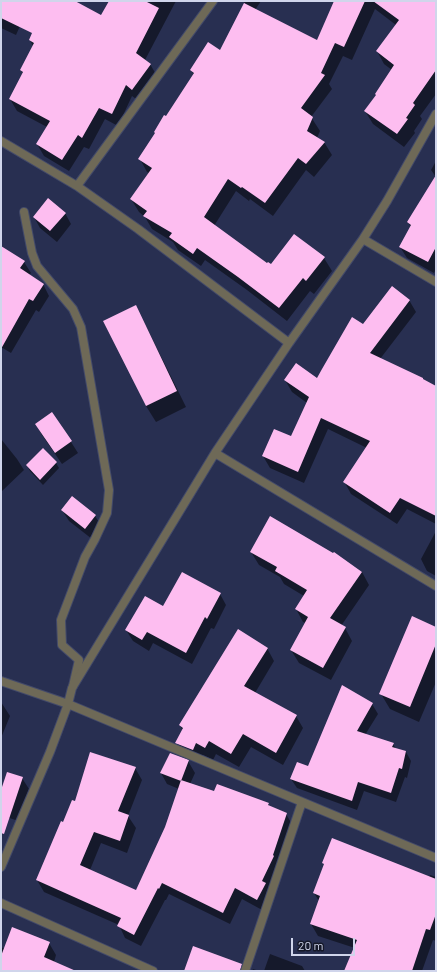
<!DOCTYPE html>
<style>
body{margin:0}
#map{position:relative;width:437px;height:972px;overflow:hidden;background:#282f51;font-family:Barlow,sans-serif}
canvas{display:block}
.frame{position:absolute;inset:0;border:2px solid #d0d5eb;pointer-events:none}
.scale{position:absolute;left:291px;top:938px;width:64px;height:18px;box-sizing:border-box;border:2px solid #d0d5eb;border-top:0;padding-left:5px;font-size:12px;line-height:14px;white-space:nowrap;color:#d0d5eb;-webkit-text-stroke:3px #151828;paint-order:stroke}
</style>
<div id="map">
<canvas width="437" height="972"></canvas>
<div class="frame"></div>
<div class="scale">20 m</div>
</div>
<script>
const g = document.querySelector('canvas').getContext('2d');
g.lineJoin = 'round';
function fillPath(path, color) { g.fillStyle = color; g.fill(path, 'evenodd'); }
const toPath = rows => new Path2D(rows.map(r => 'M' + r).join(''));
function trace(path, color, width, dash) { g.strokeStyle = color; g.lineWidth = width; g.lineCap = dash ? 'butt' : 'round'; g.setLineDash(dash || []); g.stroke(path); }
const shadow = toPath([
 [1,1,31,1,16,35,1,28],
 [48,1,78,1,77,3,102,17,110,1,176,1,145,60,150,64,157,76,139,101,132,96,118,126,105,119,89,149,84,147,69,171,44,156,37,144,47,127,17,111,10,99,23,74,21,70,33,46,30,40],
 [242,1,261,1,255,10,317,41,335,1,436,1,436,94,420,116,422,119,414,131,415,133,404,147,373,124,365,111,377,95,392,70,384,64,377,51,396,25,375,9,352,60,343,56,329,84,332,89,311,117,320,131,317,138,324,142,332,155,314,177,306,170,273,216,250,199,249,201,236,191,214,226,271,266,324,258,332,271,314,294,310,291,287,321,247,290,205,260,201,266,178,250,173,242,152,229,145,217,139,212,131,199,149,173,147,172,140,159,194,75,191,70,221,52,245,3],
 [436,161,436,269,434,273,407,258,400,247,411,227,408,222,436,177,431,170],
 [65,213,71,224,57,242,40,228,34,217],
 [1,256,24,262,31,273,29,275,43,284,49,296,39,312,36,310,11,353,1,347],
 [409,300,416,312,380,359,436,387,436,524,407,509,397,524,351,494,345,483,367,448,328,429,304,483,270,468,263,456,291,437,307,403,292,392,285,380,318,380,364,326],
 [135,306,144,322,186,407,156,422,146,406,105,321],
 [52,413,71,442,78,453,62,464,42,435,36,424],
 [1,439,17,459,24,470,1,492],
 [56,463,59,468,43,485,30,471,27,465],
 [62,510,95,516,102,527,92,539,69,521],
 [436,531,436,576,427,571,421,559],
 [251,552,362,572,369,585,341,626,345,628,352,641,331,680,299,663,291,650,306,623,303,622,296,609,304,596,284,584,280,577,259,565],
 [220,594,226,605,214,629,211,628,192,664,153,643,149,651,133,641,126,630,164,608],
 [436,628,436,682,419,722,390,709,381,694],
 [267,648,274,661,255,693,296,716,303,728,283,765,251,747,239,767,216,754,213,760,203,755,200,762,184,756,177,743,183,731,180,725],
 [1,702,10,716,1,738],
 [372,704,378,714,365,735,393,744,396,749,406,752,411,761,407,778,405,777,396,802,364,791,357,810,297,788,291,779,308,767],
 [188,761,195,773,190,784,215,792,268,804,270,807,286,814,293,826,264,911,242,899,230,924,169,894,166,900,165,900,141,946,125,938,119,925,44,892,37,880,75,802,135,768,142,780,128,816,136,828,127,853,101,843,90,870,136,891,166,828,179,789,167,784,161,773],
 [22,778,29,789,18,821,4,816,1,811,1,793],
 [323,863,429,877,430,875,436,877,436,941,433,940,422,971,347,971,355,948,318,936,311,924,319,901,314,893,325,865],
 [49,943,56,955,54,962,73,971,1,971,1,947,5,949],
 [270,954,302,966,305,971,264,971],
 [253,969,259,971,252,971]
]);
const building = toPath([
 [1,1,75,1,101,15,109,1,145,1,159,8,136,53,151,64,132,90,126,85,112,114,99,108,82,138,78,135,62,160,36,144,50,121,9,99,23,72,20,70,34,43,29,40,32,33,1,18],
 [334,1,365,1,344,47,335,43,321,73,325,75,301,108,313,117,307,131,325,142,306,164,298,158,265,203,242,187,241,188,228,179,204,217,267,263,268,262,271,264,294,234,325,257,306,281,303,278,279,308,238,277,197,248,193,254,169,237,172,233,143,216,147,211,130,199,152,168,138,159,155,133,154,132,164,115,166,116,194,73,190,70,208,42,220,50,244,3,317,40],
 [373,1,436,1,436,70,413,103,415,105,406,118,408,119,397,134,364,111,376,95,375,94,394,65,376,51,399,20],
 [436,175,436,247,428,262,399,247,411,225,407,222],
 [48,198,66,213,50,231,33,217],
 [1,246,25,261,20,268,44,284,33,301,29,299,1,349],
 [392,286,410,300,370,353,423,378,423,379,436,386,436,516,400,498,390,513,343,482,370,441,321,418,298,472,262,456,274,429,291,436,309,397,284,380,296,363,317,378,322,369,352,317,363,324],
 [136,305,177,391,146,406,103,321],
 [52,412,72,441,55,453,35,424],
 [43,448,57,462,40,480,26,465],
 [72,496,96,515,85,529,61,510],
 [270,516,333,553,334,552,362,572,330,618,346,627,323,668,290,650,308,617,295,609,307,590,275,571,277,567,250,552],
 [182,572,221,593,207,619,205,617,186,653,147,632,142,640,125,630,145,596,163,606],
 [412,616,436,627,436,644,410,707,379,694],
 [238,629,268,648,244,686,297,715,276,753,243,734,231,754,209,741,205,748,196,743,193,750,175,743,183,728,179,725],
 [342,685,373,703,357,731,394,743,392,747,406,751,402,769,399,768,391,793,358,782,352,801,290,779,297,762,308,766],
 [90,752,136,767,118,811,129,815,120,841,94,832,80,865,136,890,165,827,181,780,214,791,217,784,269,803,268,805,287,813,273,855,274,856,262,881,266,883,257,900,235,888,223,913,162,883,159,889,158,888,134,935,117,926,121,918,36,880,61,821,63,822,72,800,75,801],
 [170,753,189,760,181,781,160,773],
 [7,772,23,777,4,834,1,833,1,790],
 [332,838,436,879,436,914,430,930,426,929,412,971,344,971,357,940,310,924,320,896,313,893,324,864,322,863],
 [12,927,50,942,44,957,76,971,1,971,1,956],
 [193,946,242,964,240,971,184,971]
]);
const lane = toPath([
 [24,212,32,253,37,266,73,309,81,327,109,490,107,513,95,539,85,557,61,620,62,645,79,660,73,686]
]);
const street = toPath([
 [1,141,77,186,138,229,289,343],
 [77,186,213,1],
 [363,239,436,282],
 [215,453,436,586],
 [1,681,68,704,436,858],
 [1,867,50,752,68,704,72,688,215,453,289,343,363,239,387,201,436,114],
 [1,903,153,971],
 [245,971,302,802]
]);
fillPath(shadow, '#0007');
fillPath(building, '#fdbdf0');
trace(lane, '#434a6a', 10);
trace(street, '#434a6a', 10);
trace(lane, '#6e6957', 8);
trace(street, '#6e6957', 8);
</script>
